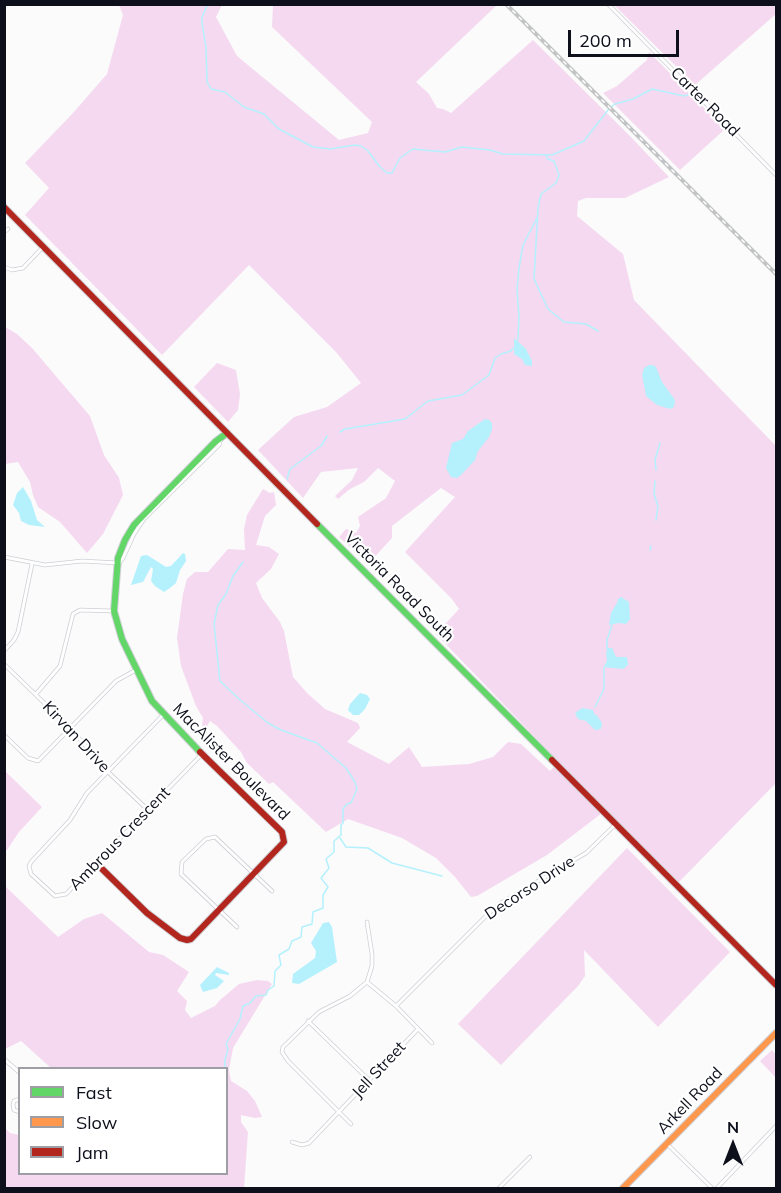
<!DOCTYPE html>
<style>
body{margin:0}
#map{position:relative;width:781px;height:1193px;overflow:hidden;background:#fbfbfb;font-family:Mulish,sans-serif}
canvas{display:block}
.frame{position:absolute;inset:0;border:6px solid #0d101b;pointer-events:none}
.legend{position:absolute;left:18px;top:1067px;width:210px;height:108px;box-sizing:border-box;background:#fff;border:2px solid #9e9fa4;margin:0;padding:8px 10px;list-style:none;font-size:18px;color:#0d101b}
.legend li{display:flex;align-items:center;gap:12px;height:30px}
.legend b{width:30px;border:2px solid #9e9fa4}
.north{position:absolute;left:703px;top:1115px;width:60px;height:60px;-webkit-text-stroke:4px #fff;paint-order:stroke;rotate:0deg;font-size:16px;font-weight:700;line-height:24px;text-align:center;color:#0d101b}
.north::after{content:'';display:block;margin:auto;width:21px;height:27px;background:#0d101b;clip-path:polygon(50% 0,100% 100%,50% 72%,0 100%)}
.scale{position:absolute;left:568px;top:30px;width:111px;height:27px;box-sizing:border-box;border:3px solid #0d101b;border-top:0;padding-left:8px;font-size:18px;line-height:21px;white-space:nowrap;color:#0d101b;-webkit-text-stroke:4px #fff;paint-order:stroke}
</style>
<div id="map">
<canvas width="781" height="1193"></canvas>
<div class="frame"></div>
<ul class="legend">
<li><b style="height:8px;background:#63d668"></b>Fast</li>
<li><b style="height:8px;background:#ff974d"></b>Slow</li>
<li><b style="height:8px;background:#b3261e"></b>Jam</li>
</ul>
<div class="north">N</div>
<div class="scale">200 m</div>
</div>
<script>
const g = document.querySelector('canvas').getContext('2d');
g.lineJoin = 'round';
function fillPath(path, color) { g.fillStyle = color; g.fill(path, 'evenodd'); }
const toPath = rows => new Path2D(rows.map(r => 'M' + r).join(''));
function trace(path, color, width, dash) { g.strokeStyle = color; g.lineWidth = width; g.lineCap = dash ? 'butt' : 'round'; g.setLineDash(dash || []); g.stroke(path); }
function drawText(font, color, halo, rows, align = 'center') {
  g.font = font + ' Mulish,sans-serif'; g.lineWidth = 4.5; g.setLineDash([]); g.textBaseline = 'middle'; g.strokeStyle = halo; g.fillStyle = color; for (const [text, x, y, turn = 0] of rows) {
    g.save(); g.translate(x, y); g.rotate((+turn || 0) * Math.PI / 180); g.textAlign = isNaN(turn) ? turn : align; if (halo) g.strokeText(text, 0, 0); g.fillText(text, 0, 0); g.restore();
  }
}
const green = toPath([
 [119,5,222,5,216,17,237,56,339,140,368,133,372,122,272,27,273,5,497,5,416,82,429,94,437,108,443,109,451,113,533,40,629,135,669,177,625,198,586,198,578,201,577,216,623,254,634,300,776,446,776,783,679,882,606,810,547,855,477,896,471,897,455,877,436,858,402,838,348,819,326,832,273,782,269,784,247,763,241,752,217,726,210,721,205,730,202,727,203,718,196,706,181,666,177,638,183,594,187,579,195,572,208,572,228,549,245,550,244,529,247,515,263,489,270,493,274,492,276,505,265,516,256,545,269,547,279,554,271,569,256,583,262,598,280,622,284,631,293,677,307,693,325,709,358,723,360,728,347,742,389,764,409,747,422,767,469,764,493,757,508,742,521,744,550,771,559,762,436,634,459,609,451,598,405,552,455,497,441,488,392,526,392,538,368,564,339,537,346,529,356,533,360,526,358,517,386,498,395,481,378,468,364,482,350,489,338,499,335,496,352,480,358,468,321,472,303,498,258,450,294,417,327,407,361,383,336,352,249,265,162,355,25,215,49,188,25,163,73,113,107,74,123,15],
 [614,5,776,5,776,14,695,85],
 [649,52,725,129,680,170,603,93,617,86,647,60],
 [5,327,17,334,32,348,90,416,104,455,119,478,123,495,103,534,87,553,60,522,38,507,33,495,30,482,18,462,5,464],
 [217,363,236,370,240,394,238,410,228,422,194,387],
 [5,771,42,807,19,832,5,853],
 [627,848,730,952,658,1027,584,950,585,976,578,986,501,1065,458,1024],
 [5,886,58,937,84,919,102,913,149,952,163,955,189,972,177,991,187,1001,185,1010,191,1018,215,1006,220,1000,239,984,257,980,268,981,272,984,233,1048,229,1070,231,1081,247,1091,255,1101,262,1117,255,1118,241,1115,241,1122,248,1132,244,1188,5,1188,5,1128,10,1133,19,1135,20,1174,226,1174,226,1068,51,1068,21,1041,5,1049],
 [772,1050,776,1055,776,1078,760,1061]
]);
const water = toPath([
 [514,338,526,349,532,361,532,366,525,365,522,359,514,354],
 [649,365,653,365,656,367,662,382,675,400,674,407,670,409,657,405,646,396,642,375,644,368],
 [485,419,489,420,492,423,492,429,489,437,478,451,475,460,461,475,457,478,451,477,446,468,452,443,463,439,468,431],
 [23,487,31,501,37,520,45,527,29,525,21,521,19,513,13,505,17,493],
 [183,553,185,554,186,561,180,570,176,583,170,588,164,592,155,586,151,581,153,569,151,567,143,582,131,585,141,556,147,555,166,567,171,566],
 [621,597,629,602,630,619,626,624,619,623,609,625,611,613,618,601,617,600],
 [608,648,612,648,616,657,627,657,628,665,623,669,604,667,607,660,606,653],
 [360,693,367,695,370,699,365,709,359,715,353,715,348,710,350,704],
 [582,708,593,710,595,715,598,715,597,716,602,723,601,729,595,730,586,721,578,719,575,713],
 [329,922,332,927,337,962,299,984,292,983,293,974,315,958,316,951,311,943,323,923],
 [217,967,229,973,229,975,216,973,215,975,224,981,217,988,203,992,200,985]
]);
const stream = toPath([
 [208,4,202,17,202,23,206,47,207,82,211,89,225,92,244,107,264,114,279,129,313,147,330,149,355,145,361,146,368,151,380,167,387,173,392,173,400,158,413,149,445,152,462,147,490,150,503,154,552,155,584,141,608,110],
 [611,107,615,104,633,99,652,89,684,96,692,94],
 [546,155,548,159,554,161,559,175,556,183,541,194,538,208,534,279,548,309,564,322,586,324,598,331],
 [518,340,519,316,517,290,519,268,523,245,537,218],
 [340,432,345,429,405,419,428,401,462,395,489,375,495,358,501,354,511,351,513,348],
 [656,470,655,460,660,443],
 [287,479,290,469,321,446,327,436],
 [655,481,654,494,658,506,656,520],
 [650,550,651,546],
 [607,649,607,640,612,625],
 [595,707,604,689,604,667],
 [340,838,346,847,368,848,392,863,442,876],
 [225,1068,225,1060,228,1049,226,1044,240,1019,243,1006,250,1003,256,996,266,995,268,990,274,986,275,971,281,965,279,955,289,949,292,941,301,937,302,927,312,924,313,912,323,908,323,895,328,887,321,878,329,868,326,859,334,852,334,841,341,835,341,825,343,823,343,809,347,804,351,803,357,789,355,782,346,768,317,743,281,730,268,723,239,699,220,681,214,624,218,605,226,594,233,576,243,562]
]);
const street = toPath([
 [608,4,776,175],
 [4,232,8,229],
 [4,267,12,270,23,268,44,246],
 [4,557,45,565,82,561,119,563,123,558,134,534,144,519,219,445,221,439],
 [4,651,14,640,18,632,32,564],
 [4,664,71,729,108,772,148,810],
 [36,694,60,666,73,614,80,610,114,611],
 [163,715,87,793,70,820,31,862,29,866,31,874,55,896,66,894,201,755],
 [4,735,28,758,38,761,116,681,136,670],
 [237,927,181,874,182,862,206,839,215,837,272,891],
 [367,982,396,1006,432,1043],
 [396,1006,490,912,501,903,586,853,615,825],
 [308,1021,369,1080],
 [4,1059,20,1073],
 [20,1099,14,1101,13,1105,14,1110,20,1112],
 [351,1124,288,1061,282,1052,283,1047,319,1012,350,996,367,982,372,966,372,954,367,922],
 [292,1142,302,1145,309,1143,418,1029],
 [667,1144,712,1188],
 [499,1188,530,1157],
 [717,1188,776,1126]
]);
const fast = toPath([
 [317,524,552,760],
 [200,752,152,701,122,639,114,611,118,558,125,540,134,525,215,442,227,433]
]);
const slow = toPath([
 [623,1188,776,1033]
]);
const jam = toPath([
 [4,207,317,524],
 [552,760,776,985],
 [96,863,147,913,180,938,187,940,191,939,284,842,282,832,200,752]
]);
const rail = toPath([
 [506,4,776,274]
]);
const streetNames = [
 ["Carter Road",705,102,45],
 ["Victoria Road South",399,587,45],
 ["Kirvan Drive",76,737,47],
 ["MacAlister Boulevard",231,762,45],
 ["Ambrous Crescent",120,839,-46],
 ["Decorso Drive",530,888,-33],
 ["Jell Street",379,1070,-47],
 ["Arkell Road",690,1101,-46]
];
fillPath(green, '#f5d9f0');
fillPath(water, '#b4f1fd');
trace(stream, '#b4f1fd', 1.5);
trace(street, '#cdcfd5', 4.5);
trace(fast, '#cdcfd5', 8);
trace(slow, '#cdcfd5', 8);
trace(jam, '#cdcfd5', 8);
trace(street, '#fefefe', 3);
trace(fast, '#63d668', 6);
trace(slow, '#ff974d', 6);
trace(jam, '#b3261e', 6);
trace(rail, '#c2c3c4', 4);
trace(rail, '#fff', 1.5, [4.5]);
drawText('16px', '#0d101b', '#fff', streetNames);
</script>
